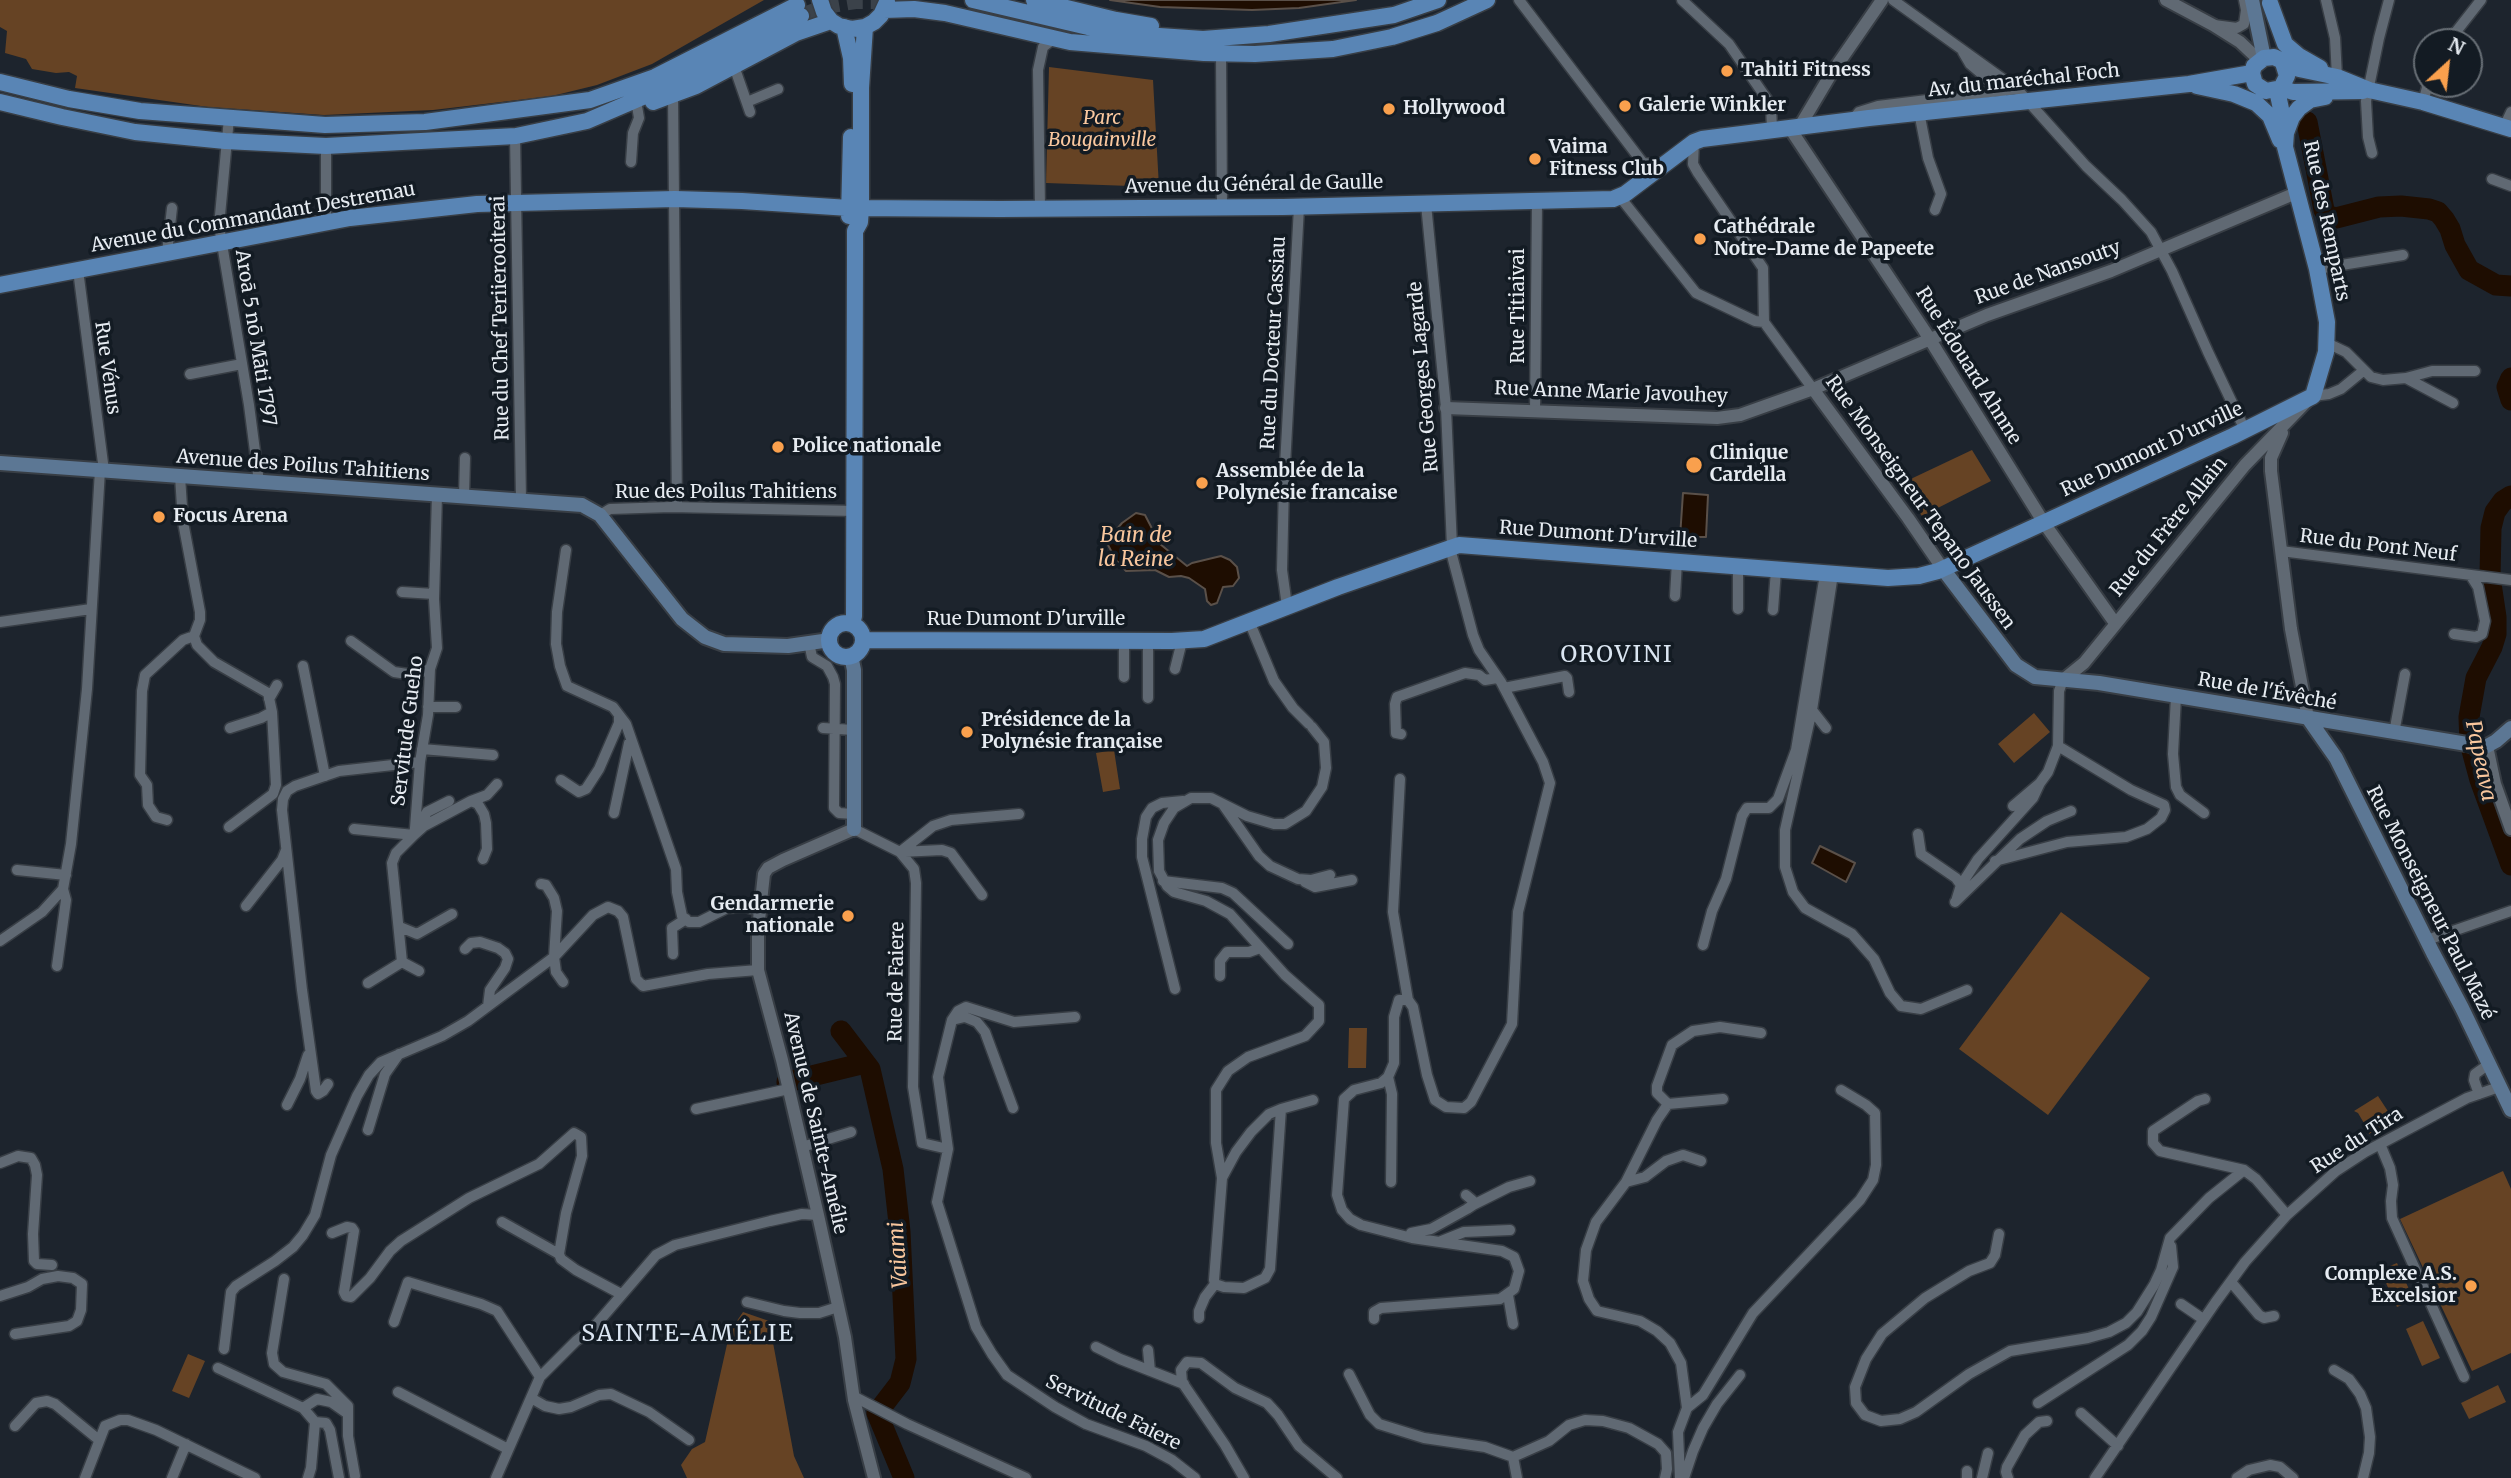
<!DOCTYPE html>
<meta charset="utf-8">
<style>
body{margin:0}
#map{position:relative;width:2511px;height:1478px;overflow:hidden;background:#1d242d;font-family:Merriweather,serif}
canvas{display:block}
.north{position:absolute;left:2413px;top:28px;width:70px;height:70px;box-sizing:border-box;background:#131b23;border:2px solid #676e75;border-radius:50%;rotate:27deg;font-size:19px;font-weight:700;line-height:28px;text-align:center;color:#e6ebf1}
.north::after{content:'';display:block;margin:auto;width:24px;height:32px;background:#f9a04d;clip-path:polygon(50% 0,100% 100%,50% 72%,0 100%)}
</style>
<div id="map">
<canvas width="2511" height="1478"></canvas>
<div class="north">N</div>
</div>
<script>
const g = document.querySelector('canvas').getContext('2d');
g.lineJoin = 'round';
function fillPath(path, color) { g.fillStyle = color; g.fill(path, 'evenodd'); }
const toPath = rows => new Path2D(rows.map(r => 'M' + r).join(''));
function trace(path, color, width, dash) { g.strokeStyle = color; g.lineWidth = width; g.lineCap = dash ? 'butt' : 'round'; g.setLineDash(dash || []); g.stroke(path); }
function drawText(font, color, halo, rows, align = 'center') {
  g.font = font + ' Merriweather,serif'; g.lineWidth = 7; g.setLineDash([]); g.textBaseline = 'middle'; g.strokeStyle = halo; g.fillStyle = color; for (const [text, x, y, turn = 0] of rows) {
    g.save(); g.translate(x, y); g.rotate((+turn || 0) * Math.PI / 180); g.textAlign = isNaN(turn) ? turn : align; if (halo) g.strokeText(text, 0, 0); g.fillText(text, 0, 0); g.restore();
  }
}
const green = toPath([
 [0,0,764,0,652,64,597,85,552,96,433,110,324,115,208,107,75,88,77,76,69,72,56,73,32,69,26,59,5,53,7,31,0,27],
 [1049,67,1153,80,1159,187,1046,183],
 [1972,450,1991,481,1922,516,1898,485],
 [2034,713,2050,732,2014,763,1998,744],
 [1114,750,1120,789,1103,792,1096,753],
 [2061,912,2150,978,2048,1115,1959,1049],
 [1349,1028,1367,1028,1366,1068,1348,1068],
 [2378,1096,2393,1119,2369,1134,2368,1130,2358,1113,2354,1111],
 [2503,1171,2511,1189,2511,1353,2472,1371,2400,1219],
 [2397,1263,2414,1300,2397,1307,2380,1270],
 [743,1312,769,1321,794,1456,804,1478,687,1478,681,1465,692,1449,705,1442,730,1331],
 [2423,1321,2440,1358,2422,1366,2406,1329],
 [188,1354,205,1361,189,1398,172,1391],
 [2498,1385,2506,1402,2469,1419,2461,1403]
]);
const water = toPath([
 [1110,0,1356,0,1299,8,1252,10,1160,7,1110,0],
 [1683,493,1708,495,1706,537,1680,537,1683,493],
 [1136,513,1145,515,1160,544,1187,566,1192,563,1221,556,1230,560,1237,567,1239,578,1233,586,1223,587,1217,603,1211,605,1207,601,1205,589,1189,578,1181,576,1169,577,1155,570,1126,571,1116,560,1108,545,1111,536,1122,523,1136,513],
 [1820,846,1855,863,1846,882,1812,863,1820,846]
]);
const river = toPath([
 [2307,122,2324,210,2328,216,2336,218,2379,207,2401,206,2429,209,2438,212,2444,219,2450,229,2455,245,2469,270,2496,285,2511,286],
 [2511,378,2507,387,2511,400],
 [2511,496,2503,501,2495,512,2491,528,2490,577,2496,617,2496,634,2492,647,2476,678,2469,717,2470,743,2480,780,2511,865],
 [841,1031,870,1069,893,1169,900,1232,906,1359,900,1383,877,1413,904,1478],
 [787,1082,865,1063]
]);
const primaryTunnel = toPath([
 [801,16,832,5,855,1,907,1]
]);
const minor = toPath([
 [1519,0,1643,163,1663,165],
 [1682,0,1729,44,1753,79,1771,105,1772,130],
 [1893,0,2017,89,2086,166,2122,200,2151,232,2172,271,2208,352,2245,430],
 [2326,0,2335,38,2337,77],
 [2214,25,2237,28,2244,24,2246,10,2244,0],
 [2448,42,2481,0],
 [1963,52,1970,64,2003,92],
 [1221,54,1222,207],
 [734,66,750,112],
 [673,96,677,507],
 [747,102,778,89],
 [2423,102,2428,84],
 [1919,112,1928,158,1941,194,1935,210],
 [229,118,219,226,249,405,259,482],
 [1854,118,1859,112,1878,106,2017,89],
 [2504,127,2511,112],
 [515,136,521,500],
 [1694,142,1693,164,1698,173,1763,268,1764,322],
 [326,146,326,222],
 [2372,153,2368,137,2366,101,2379,38,2389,0],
 [631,162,633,133,639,118,637,106],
 [2492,179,2511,186],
 [1620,197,1696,293,1755,321,1764,322],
 [1426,204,1446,408,1452,547],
 [1040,209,1038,70,1043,47,1053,39],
 [167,253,172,208],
 [2317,269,2403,255],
 [78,270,104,471],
 [1764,322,1813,389],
 [2327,343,2346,352,2371,377,2383,380,2406,378,2453,403],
 [190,374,242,364],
 [2406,378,2432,371,2475,371],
 [2313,396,2329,394,2341,389,2363,371],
 [1535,411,1537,202],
 [180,476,183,522,200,612,200,620,194,636,197,645,214,662,268,693,272,712,276,785,273,794,229,827],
 [464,496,465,458],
 [600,515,610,509,671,507,855,511],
 [566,550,557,612,556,644,560,666,567,686,613,707,626,724,676,869,677,892,682,916,689,922,699,922,727,908,745,907,760,911],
 [2281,551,2511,580],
 [1738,567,1738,609],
 [402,592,434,594],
 [1675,596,1677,561],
 [1287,606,1282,570,1284,484,1299,207],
 [1773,610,1776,570],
 [1249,621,1274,681,1293,708,1309,724],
 [0,622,91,609],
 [2454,634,2476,637,2482,634,2485,621,2478,587,2471,576],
 [351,641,394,672,414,675,430,669],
 [1124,641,1124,677],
 [1148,641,1148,698],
 [809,643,812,657,827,666,833,677,835,684,834,808,839,813,853,814],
 [303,666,325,776],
 [1175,669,1182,641],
 [1504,688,1565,676,1567,678,1569,692],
 [2176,696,2173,754,2176,787,2180,795,2204,813],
 [269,699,277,685],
 [428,707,456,707],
 [1812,710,1785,830,1785,867,1793,892,1805,908,1852,934,1874,959,1890,993,1901,1006,1921,1009,1967,990],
 [230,728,261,718,272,712],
 [823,728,853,730],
 [1826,728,1812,710,1833,574],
 [2394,733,2405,674],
 [1401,734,1396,733,1395,704,1397,697,1465,673,1479,675,1485,680,1497,678],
 [422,749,493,755],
 [1400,779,1393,912,1408,1000],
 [561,780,579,792,586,789,599,769,619,723,619,715],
 [471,801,487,795,497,784],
 [1224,806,1259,856,1270,866,1298,879,1311,880,1330,875],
 [2013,806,2040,783,2048,772,2058,746,2059,691,2063,680],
 [614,813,629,743],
 [167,820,156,817,148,805,147,785,140,775,142,691,145,675,183,640,194,636],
 [418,828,427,812,449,801],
 [354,829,414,835],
 [854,829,900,852,914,869,916,883,913,1087,922,1143,948,1149],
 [1918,834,1921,854,1956,878,1961,885],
 [414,835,424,826,471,801,478,804,484,814,486,823,487,849,483,859],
 [900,852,933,826,951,820,1019,814],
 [900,852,942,850,951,853,982,895],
 [1995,861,2067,842,2126,837,2147,829,2161,818,2165,810,2164,805,2131,790,2058,746],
 [17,870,66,875],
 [1163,881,1222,888,1233,893,1288,944],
 [1305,882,1315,887,1352,880],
 [541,884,546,885,554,898,557,911,554,957,556,972,563,982],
 [1957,898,1961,885,1978,859,2033,798,2040,783],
 [1955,902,2020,839,2047,821,2071,811],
 [246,906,282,860,286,850],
 [400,927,417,934,452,914],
 [2427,940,2511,911],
 [0,941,42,912,63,889,71,844,87,689,100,470],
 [1703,945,1712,911,1726,879,1742,816,1747,808,1769,808,1778,799,1796,750,1825,574],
 [465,949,471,943,480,942,498,948,505,953,508,959,505,968,490,990,488,1006],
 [673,954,672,928,686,919],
 [402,962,392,863,396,853,414,835,415,828,420,762,428,715,430,669,437,648,434,599,437,495],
 [402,962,419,971],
 [57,966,66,900,63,889],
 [1220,976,1220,961,1227,952,1249,952,1260,948],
 [368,983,402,962],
 [1175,989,1142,857,1142,839,1146,817,1152,808,1162,803,1183,801],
 [1075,1017,1014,1022,966,1007,958,1011,952,1020,938,1077,948,1149,937,1202,976,1327,992,1354,1007,1375,1055,1407,1086,1424,1146,1446,1172,1460,1195,1478],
 [952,1020,965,1017,977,1022,985,1032,1013,1108],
 [1388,1077,1392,1094,1391,1182],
 [328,1084,323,1091,318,1094,316,1091,302,990,282,810,283,799,287,791,295,786,339,771,420,762],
 [2479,1094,2474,1080,2475,1074,2489,1064],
 [2205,1099,2198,1101,2153,1131,2153,1143,2160,1151,2244,1170,2256,1179,2287,1215],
 [1668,1104,1723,1099],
 [287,1105,300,1079,308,1055],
 [696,1109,789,1089],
 [1281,1109,1313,1100],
 [368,1130,385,1074,399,1054],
 [2380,1144,2390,1168,2393,1185,2391,1201,2392,1218,2464,1377],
 [802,1147,851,1132],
 [0,1163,18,1156,31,1158,35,1165,37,1175,33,1234,34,1261,37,1264,52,1265],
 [1222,1178,1236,1152,1251,1132,1269,1114,1281,1109,1270,1269,1265,1278,1244,1288,1224,1287,1215,1284,1214,1280,1222,1178,1216,1143,1216,1090,1228,1071,1248,1057,1305,1036,1319,1021,1319,1005,1285,975,1230,914,1206,901,1174,892,1167,886,1159,871,1158,840,1164,823,1174,808,1191,798,1211,798,1247,816,1274,824,1285,824,1306,811,1322,787,1326,768,1324,742,1312,727],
 [1626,1182,1645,1177,1666,1161,1683,1155,1701,1161],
 [1473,1205,1509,1187,1530,1181],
 [502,1222,559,1254],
 [332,1233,347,1227,352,1228,354,1231,344,1292,346,1296,351,1297,370,1278,390,1251,401,1241,469,1198,539,1164,574,1133,581,1137,582,1156,566,1213,559,1254,561,1259,576,1270,621,1294],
 [1411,1233,1431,1229,1467,1209,1473,1205,1472,1200,1466,1195],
 [1999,1234,1995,1255,1990,1263,1969,1271,1925,1298,1882,1334,1866,1359,1855,1387,1856,1403,1865,1415,1881,1421,1900,1419,1916,1412,1969,1374,2010,1351,2088,1338,2109,1332,2126,1323,2137,1312,2154,1285,2161,1270,2170,1238,2209,1198,2244,1170],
 [1439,1242,1464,1232,1510,1230],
 [284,1279,272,1353,274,1364,283,1372,326,1384,348,1406,348,1414],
 [2231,1282,2259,1315,2264,1318,2274,1316],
 [1508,1295,1513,1324],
 [0,1296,28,1287,42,1279,58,1276,73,1278,82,1284,81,1310,77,1321,69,1326,15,1334],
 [747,1302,784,1311,800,1313,819,1313,838,1307],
 [2181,1304,2203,1319],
 [1199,1318,1199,1311,1205,1297,1215,1284],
 [1374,1319,1374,1312,1381,1308,1500,1299,1514,1289,1519,1271,1514,1257,1502,1251,1412,1238,1361,1225,1350,1219,1342,1210,1337,1195,1344,1099,1354,1090,1381,1083,1388,1077,1394,1063,1394,1017,1399,1000,1408,1000,1413,1007,1427,1075,1435,1100,1446,1107,1464,1108,1471,1102,1512,1024,1518,912,1550,783,1543,762,1501,682,1479,650,1473,635,1450,548],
 [394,1322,408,1282,481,1304,497,1311,540,1377],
 [1096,1347,1120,1359,1184,1384],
 [224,1349,231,1292,236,1286,275,1261,293,1247,303,1235,315,1215,331,1155,357,1096,369,1075,381,1062,442,1036,468,1021,554,957,593,915,608,907,618,911,623,917,636,979,643,986,708,974,758,970],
 [1148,1350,1150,1371],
 [218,1368,303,1408,315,1422],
 [2334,1370,2349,1379,2360,1394,2366,1408,2370,1437,2369,1453,2363,1478],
 [1349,1374,1370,1415,1379,1424,1424,1438,1485,1447,1513,1457],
 [398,1392,508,1449],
 [853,1396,907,1424,1026,1478],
 [531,1398,545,1406,559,1409,571,1407,599,1395,611,1394,649,1412,689,1440],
 [2038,1403,2128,1345,2142,1331,2151,1317,2173,1267,2171,1246],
 [303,1408,317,1399,331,1402,348,1414,348,1436,355,1476],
 [1687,1408,1703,1395,1753,1313,1860,1200,1873,1180,1876,1165,1875,1113,1866,1105,1841,1090],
 [2081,1413,2118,1446],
 [15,1426,36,1403,47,1401,55,1404,99,1440],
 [1513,1457,1549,1441,1569,1425,1585,1420,1603,1421,1629,1428,1658,1444,1666,1453,1667,1469,1665,1478],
 [1513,1457,1517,1478],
 [85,1478,105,1426,120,1420,128,1420,156,1430,255,1478],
 [172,1478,186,1444],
 [308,1478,311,1468,315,1422,326,1423,330,1430,339,1478],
 [496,1478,540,1377,576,1341,594,1327,656,1255,675,1245,770,1221,802,1214,818,1215],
 [1244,1478,1225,1445,1182,1382,1181,1370,1187,1362,1201,1363,1235,1388,1267,1403,1278,1415,1299,1446,1337,1478],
 [1680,1478,1678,1432,1687,1408,1681,1363,1670,1343,1657,1331,1640,1321,1597,1311,1589,1299,1583,1281,1586,1250,1596,1222,1626,1182,1657,1120,1668,1104,1657,1093,1657,1086,1672,1045,1693,1031,1720,1027,1761,1033],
 [1684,1478,1693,1451,1703,1428,1717,1404,1740,1375],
 [1967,1478,1967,1471],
 [1982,1478,1988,1453],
 [2008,1478,2006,1472,2007,1467,2025,1435,2039,1422,2047,1421],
 [2095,1478,2215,1303,2245,1262,2287,1215,2336,1171,2365,1152,2467,1098,2499,1087],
 [2237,1478,2249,1470,2270,1465,2280,1467,2293,1478]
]);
const tertiary = toPath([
 [2166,0,2213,25,2240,42,2259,60],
 [1800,126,1831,74,1882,0],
 [1789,127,1924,330,2044,523,2115,623],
 [1813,389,1908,518,1943,569],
 [1446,408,1717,418,1740,415,1813,389,1987,315,2111,271,2296,193],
 [2282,433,2271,458,2271,471,2291,629,2308,718],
 [2063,680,2084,663,2245,465,2306,402],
 [2487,746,2495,784,2511,829],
 [854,829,783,860,768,868,764,874,758,929,758,970,782,1060,818,1215,845,1337,854,1400,874,1478]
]);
const secondary = toPath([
 [2252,0,2264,58],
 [0,463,582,505,600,515,682,619,705,637,724,644,788,646,830,640],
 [1943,569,2016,665,2035,677,2099,683,2479,746,2487,746,2496,741,2511,728],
 [851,656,854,670,854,829],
 [2308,718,2336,758,2433,953,2462,1008,2511,1110]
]);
const primary = toPath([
 [820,0,824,12,831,21,839,26,852,29,865,27,874,22,881,15,887,2],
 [973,0,1088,27,1130,34,1203,39,1269,34,1394,15,1438,0],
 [1034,0,1116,20,1151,26],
 [2270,3,2285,44,2299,56,2320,68],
 [884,10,914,9,945,13,1070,42,1204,53,1255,54,1333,49,1392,37,1437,23,1487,0],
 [844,27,851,58,852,84],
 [2283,63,2287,76,2281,88,2266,91,2255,84,2252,73,2254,66,2264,58,2274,57,2299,69,2337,77,2369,90,2423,102,2511,129],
 [0,82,69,99,140,111,325,125,425,122,590,100,655,77,797,5],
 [2197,86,2234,94,2256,103,2270,116,2280,140],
 [2281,88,2293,92,2363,91],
 [0,102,62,117,135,132,225,141,326,146,516,136,587,121,673,84,801,16],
 [653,102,696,86,796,33,831,21],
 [2286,133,2292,117,2299,108,2310,100,2325,97],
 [849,216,851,137],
 [0,285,350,218,477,204,675,199,742,201,849,208,1000,209,1283,207,1613,199,1625,194,1694,142,1702,139,1869,118,2189,84,2252,73],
 '829 640a17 17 0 1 1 34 0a17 17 0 1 1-34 0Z',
 [852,624,854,616,855,250,855,231,860,222,861,209,861,88,865,27],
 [863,640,1172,641,1204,639,1338,587,1459,545,1888,578,1919,576,1938,571,2233,436,2313,396,2326,352,2327,322,2317,269,2285,147,2286,133,2277,90]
]);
const markers = [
 [1727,71,7,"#f9a04d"],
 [1625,106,7,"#f9a04d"],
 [1389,109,7,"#f9a04d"],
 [1535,159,7,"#f9a04d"],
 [1700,239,7,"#f9a04d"],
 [778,447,7,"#f9a04d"],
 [1694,465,9,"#f9a04d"],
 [1202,483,7,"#f9a04d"],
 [159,517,7,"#f9a04d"],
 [967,732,7,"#f9a04d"],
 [848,916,7,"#f9a04d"],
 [2471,1286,7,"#f9a04d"]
];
const poiNames = [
 ["Tahiti Fitness",1741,71],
 ["Galerie Winkler",1639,106],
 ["Hollywood",1403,109],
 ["Vaima",1549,148],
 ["Fitness Club",1549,170],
 ["Cathédrale",1714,228],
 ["Notre-Dame de Papeete",1714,250],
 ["Police nationale",792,447],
 ["Clinique",1710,454],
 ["Cardella",1710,476],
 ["Assemblée de la",1216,472],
 ["Polynésie francaise",1216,494],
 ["Focus Arena",173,517],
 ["Présidence de la",981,721],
 ["Polynésie française",981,743],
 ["Gendarmerie",834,905,"right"],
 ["nationale",834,927,"right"],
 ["Complexe A.S.",2457,1275,"right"],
 ["Excelsior",2457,1297,"right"]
];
const streetNames = [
 ["Av. du maréchal Foch",2024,81,-6],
 ["Avenue du Général de Gaulle",1254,185,-1],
 ["Avenue du Commandant Destremau",253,218,-10],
 ["Rue des Remparts",2326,221,78],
 ["Rue de Nansouty",2048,273,-20],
 ["Rue Titiaivai",1519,306,-90],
 ["Rue du Chef Teriierooiterai",501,318,-91],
 ["Aroā 5 nō Māti 1797",255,338,81],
 ["Rue du Docteur Cassiau",1274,343,-87],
 ["Rue Édouard Ahnne",1968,366,58],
 ["Rue Vénus",107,368,82],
 ["Rue Georges Lagarde",1424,377,-95],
 ["Rue Anne Marie Javouhey",1611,393,2],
 ["Rue Dumont D'urville",2152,450,-25],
 ["Avenue des Poilus Tahitiens",303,466,4],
 ["Rue des Poilus Tahitiens",726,493],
 ["Rue Monseigneur Tepano Jaussen",1920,503,54],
 ["Rue du Frère Allain",2169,527,-51],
 ["Rue Dumont D'urville",1598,535,4],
 ["Rue du Pont Neuf",2378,546,7],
 ["Rue Dumont D'urville",1026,620],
 ["Rue de l'Évêché",2267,692,10],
 ["Servitude Gueho",408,731,-83],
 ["Rue Monseigneur Paul Mazé",2430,903,63],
 ["Rue de Faiere",897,982,-89],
 ["Avenue de Sainte-Amélie",815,1123,77],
 ["Rue du Tira",2357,1141,-33],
 ["Servitude Faiere",1113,1413,26]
];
const parkNames = [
 ["Parc",1102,119],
 ["Bougainville",1102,141]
];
const waterNames = [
 ["Bain de",1136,536],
 ["la Reine",1136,560],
 ["Papeava",2480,761,78],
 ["Vaiami",899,1255,-94]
];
const quarterNames = [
 ["OROVINI",1617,655],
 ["SAINTE-AMÉLIE",688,1334]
];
fillPath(green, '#664324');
fillPath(water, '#1e0d01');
trace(water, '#5a5049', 2);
trace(river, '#1e0d01', 21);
trace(primaryTunnel, '#3b424a', 16, [16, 8]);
trace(minor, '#383e45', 13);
trace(tertiary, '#383e45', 16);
trace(secondary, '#383e45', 18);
trace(primary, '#383e45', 19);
trace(minor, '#606973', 10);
trace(tertiary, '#606973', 12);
trace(secondary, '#5c7794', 14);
trace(primary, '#5985b5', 16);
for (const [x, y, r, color] of markers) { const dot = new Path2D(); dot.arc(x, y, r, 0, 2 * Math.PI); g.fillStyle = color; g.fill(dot); trace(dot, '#131b23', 2.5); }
drawText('bold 19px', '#e6ebf1', '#131b23', poiNames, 'left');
drawText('19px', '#e6ebf1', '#131b23', streetNames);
drawText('italic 19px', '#fac89f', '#131b23', parkNames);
drawText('italic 21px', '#f8c69d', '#131b23', waterNames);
g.letterSpacing = '2px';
drawText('23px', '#dbe6f2', '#131b23', quarterNames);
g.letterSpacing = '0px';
</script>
